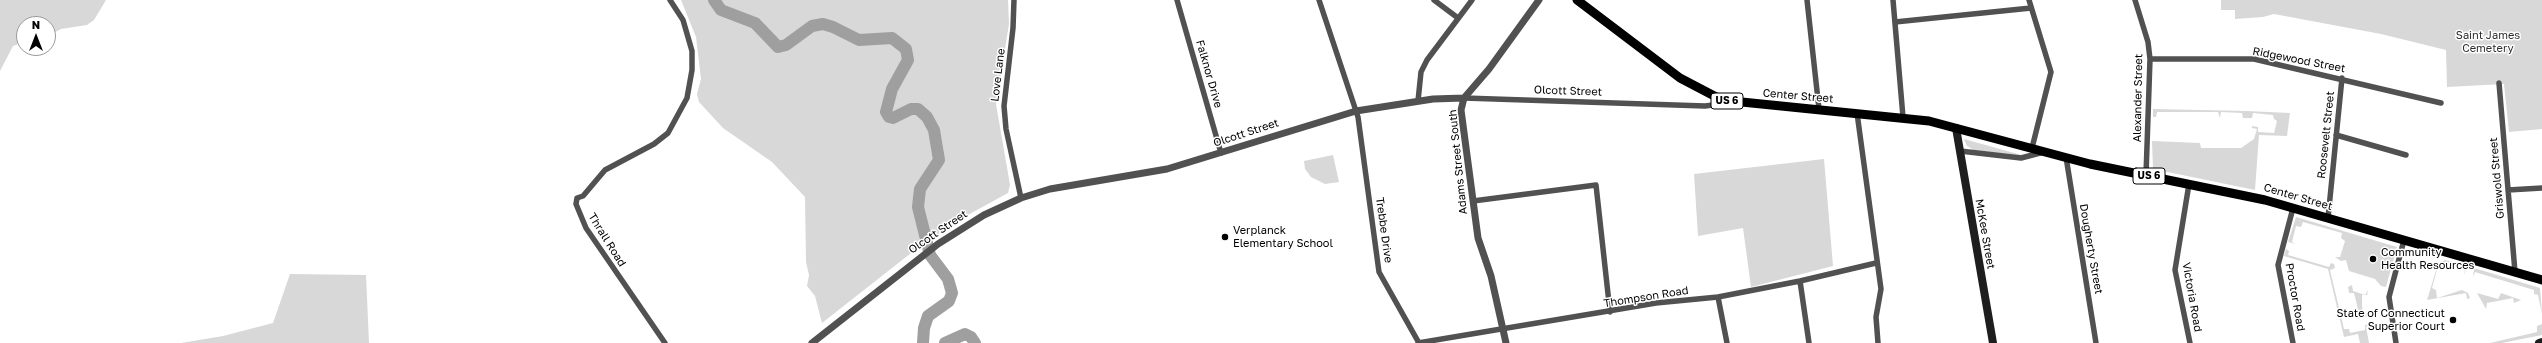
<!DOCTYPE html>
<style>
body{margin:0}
#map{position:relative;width:2542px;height:343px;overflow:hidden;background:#fff;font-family:"Golos Text",sans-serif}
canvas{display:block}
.north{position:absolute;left:16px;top:16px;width:40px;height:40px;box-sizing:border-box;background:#fff;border:1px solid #999;border-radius:50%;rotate:0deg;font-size:11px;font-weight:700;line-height:16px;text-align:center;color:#000}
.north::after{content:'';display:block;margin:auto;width:14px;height:18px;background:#000;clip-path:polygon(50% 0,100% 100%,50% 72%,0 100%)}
</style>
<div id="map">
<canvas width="2542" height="343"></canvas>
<div class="north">N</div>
</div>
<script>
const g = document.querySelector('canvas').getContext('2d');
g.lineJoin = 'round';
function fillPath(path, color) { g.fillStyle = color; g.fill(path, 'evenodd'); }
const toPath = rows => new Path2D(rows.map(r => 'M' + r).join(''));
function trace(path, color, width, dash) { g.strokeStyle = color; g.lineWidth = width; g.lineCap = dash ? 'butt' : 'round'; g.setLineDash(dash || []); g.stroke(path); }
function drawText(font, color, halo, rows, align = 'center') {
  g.font = font + ' "Golos Text",sans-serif'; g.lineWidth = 3; g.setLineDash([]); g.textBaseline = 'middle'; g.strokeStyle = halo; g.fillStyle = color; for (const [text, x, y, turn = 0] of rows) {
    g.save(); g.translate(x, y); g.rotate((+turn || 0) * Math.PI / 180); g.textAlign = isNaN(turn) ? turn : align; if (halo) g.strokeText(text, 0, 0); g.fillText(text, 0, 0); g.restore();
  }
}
const green = toPath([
 [0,0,106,0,94,20,87,25,61,29,48,36,48,24,24,24,24,42,13,46,0,71],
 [681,0,1008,0,1009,24,996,104,1010,185,1008,193,966,216,920,246,822,323,815,296,807,286,809,275,806,262,805,197,772,162,723,128,699,102,697,94,701,79,696,37],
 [2221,0,2542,0,2542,129,2509,132,2504,84,2447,87,2446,50,2381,34,2274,14,2263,17,2235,19,2235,10,2221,10],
 [2153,109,2247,111,2290,113,2287,136,2259,135,2255,190,2153,169,2152,141,2200,143,2201,148,2241,148,2254,139,2257,129,2252,128,2252,126,2258,127,2258,132,2274,133,2277,121,2274,119,2273,115,2253,113,2252,118,2243,118,2242,113,2221,112,2220,118,2218,112,2157,112,2156,117,2153,117],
 [1964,139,2025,156,1974,150,1967,146],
 [1333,155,1339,182,1325,184,1311,177,1305,169,1304,161],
 [1824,159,1833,266,1751,287,1743,228,1698,236,1694,174],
 [2296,217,2397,247,2386,287,2381,286,2375,279,2349,271,2346,260,2341,261,2335,257,2340,257,2345,241,2341,238,2342,233,2303,222,2301,227,2296,226,2292,242,2296,244,2288,242],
 [2286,249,2289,251,2288,255,2329,267,2331,263,2334,264,2335,268,2330,270,2344,329,2349,329,2350,333,2365,330,2365,325,2370,324,2366,327,2369,343,2360,343,2358,334,2344,337,2328,269,2284,256],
 [2445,260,2467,266,2464,275,2465,268,2445,262,2443,267,2438,266,2432,288,2436,290,2437,298,2462,290,2468,293,2470,298,2467,299,2466,293,2427,300,2438,264],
 [2474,268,2540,288,2542,314,2538,295,2534,294,2534,290,2475,272,2473,277],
 [290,274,366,275,369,343,181,343,223,336,273,323],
 [2352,285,2353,291,2365,295,2368,290,2367,295,2362,295,2362,304,2363,315,2368,314,2368,316,2357,319,2354,317,2359,313,2354,293,2349,293,2348,287],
 [2477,293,2498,299,2501,293,2521,300,2514,303,2513,298,2487,303,2486,309],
 [2542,324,2542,335,2502,343,2490,343,2537,332,2537,326]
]);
const river = toPath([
 [714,0,721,10,755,23,778,47,786,45,812,26,823,24,833,27,859,40,892,38,906,49,908,60,892,89,886,112,889,117,893,118,911,109,918,109,927,117,934,130,939,160,920,189,918,207,930,255,948,279,952,293,949,301,928,316,924,328,923,343],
 [945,343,965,334,971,337,975,343]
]);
const minor = toPath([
 [1014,0,1013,28,1004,106,1006,129,1021,198],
 [1177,0,1221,153],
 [1319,0,1358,117,1379,272,1419,343],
 [1434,0,1458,18],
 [1807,0,1819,109],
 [1893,0,1903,117],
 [2029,0,2051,72,2032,148],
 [2135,0,2148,42,2150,59,2146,175],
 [1895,22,2031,8],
 [2150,59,2254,59,2441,103],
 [2499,83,2515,272],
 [1464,98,1705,106,1729,103],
 [1418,101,1421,72,1427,60,1472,0],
 [1857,113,1881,289,1876,317,1878,343],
 [2336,135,2406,155],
 [1960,151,2021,158,2044,152],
 [2066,157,2096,343],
 [2189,184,2175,270,2190,343],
 [2508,190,2542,188],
 [1473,201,1596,185,1610,312],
 [2328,218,2342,78],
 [1800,281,1809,343],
 [1718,297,1727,343],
 [665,343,586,228,576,204,577,198,583,196,605,170,654,144,668,133,687,98,692,70,692,51,683,20,670,0],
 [1418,343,1656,303,1718,297,1800,281,1876,263],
 [2293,343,2278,265,2293,208],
 [2396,343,2389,297,2404,240]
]);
const tertiary = toPath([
 [812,343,938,244,984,215,1021,198,1050,189,1167,169,1356,111,1433,99,1464,98],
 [1506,343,1491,276,1478,238,1461,110,1464,98,1489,69,1539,0]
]);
const secondary = toPath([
 [1956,128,1993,343],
 [2539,343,2542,342]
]);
const primary = toPath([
 [1577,0,1680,78,1722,100,1929,121,2090,164,2265,200,2542,280]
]);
const markers = [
 [1225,237,4,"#000"],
 [2373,259,4,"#000"],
 [2453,320,4,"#000"]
];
const shields = [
 [1727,101,32],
 [2149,176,32]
];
const shieldNames = [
 ["US 6",1727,101],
 ["US 6",2149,176]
];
const parkNames = [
 ["Saint James",2488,36],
 ["Cemetery",2488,49]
];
const streetNames = [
 ["Ridgewood Street",2299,60,11],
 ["Falknor Drive",1209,74,74],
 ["Love Lane",998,75,-83],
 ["Olcott Street",1568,91,2],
 ["Center Street",1798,96,5],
 ["Alexander Street",2138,98,-89],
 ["Olcott Street",1246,133,-18],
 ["Roosevelt Street",2326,135,-84],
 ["Adams Street South",1458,162,-96],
 ["Griswold Street",2497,178,-95],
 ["Center Street",2298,197,16],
 ["Trebbe Drive",1384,230,82],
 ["Olcott Street",938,232,-34],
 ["McKee Street",1985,234,80],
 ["Thrall Road",607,240,58],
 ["Dougherty Street",2091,249,80],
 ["Thompson Road",1646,297,-9],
 ["Victoria Road",2192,297,80],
 ["Proctor Road",2295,297,80]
];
const poiNames = [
 ["Verplanck",1233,231],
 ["Elementary School",1233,244],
 ["Community",2381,253],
 ["Health Resources",2381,266],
 ["State of Connecticut",2445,314,"right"],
 ["Superior Court",2445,327,"right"]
];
fillPath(green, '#d8d8d8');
trace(river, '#9f9f9f', 12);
trace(minor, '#515151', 5.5);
trace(tertiary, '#515151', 7);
trace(secondary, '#1e1e1e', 8);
trace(primary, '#000', 9);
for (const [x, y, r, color] of markers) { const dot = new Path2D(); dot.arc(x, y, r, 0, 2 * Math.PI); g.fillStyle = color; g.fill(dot); trace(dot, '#fff', 1.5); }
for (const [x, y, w] of shields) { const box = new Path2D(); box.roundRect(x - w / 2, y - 8, w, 16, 3); g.fillStyle = '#fff'; g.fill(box); trace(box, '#000', 1); }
drawText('bold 10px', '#000', null, shieldNames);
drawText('11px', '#2f2f2f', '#fff', parkNames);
drawText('11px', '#000', '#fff', streetNames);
drawText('11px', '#000', '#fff', poiNames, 'left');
</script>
